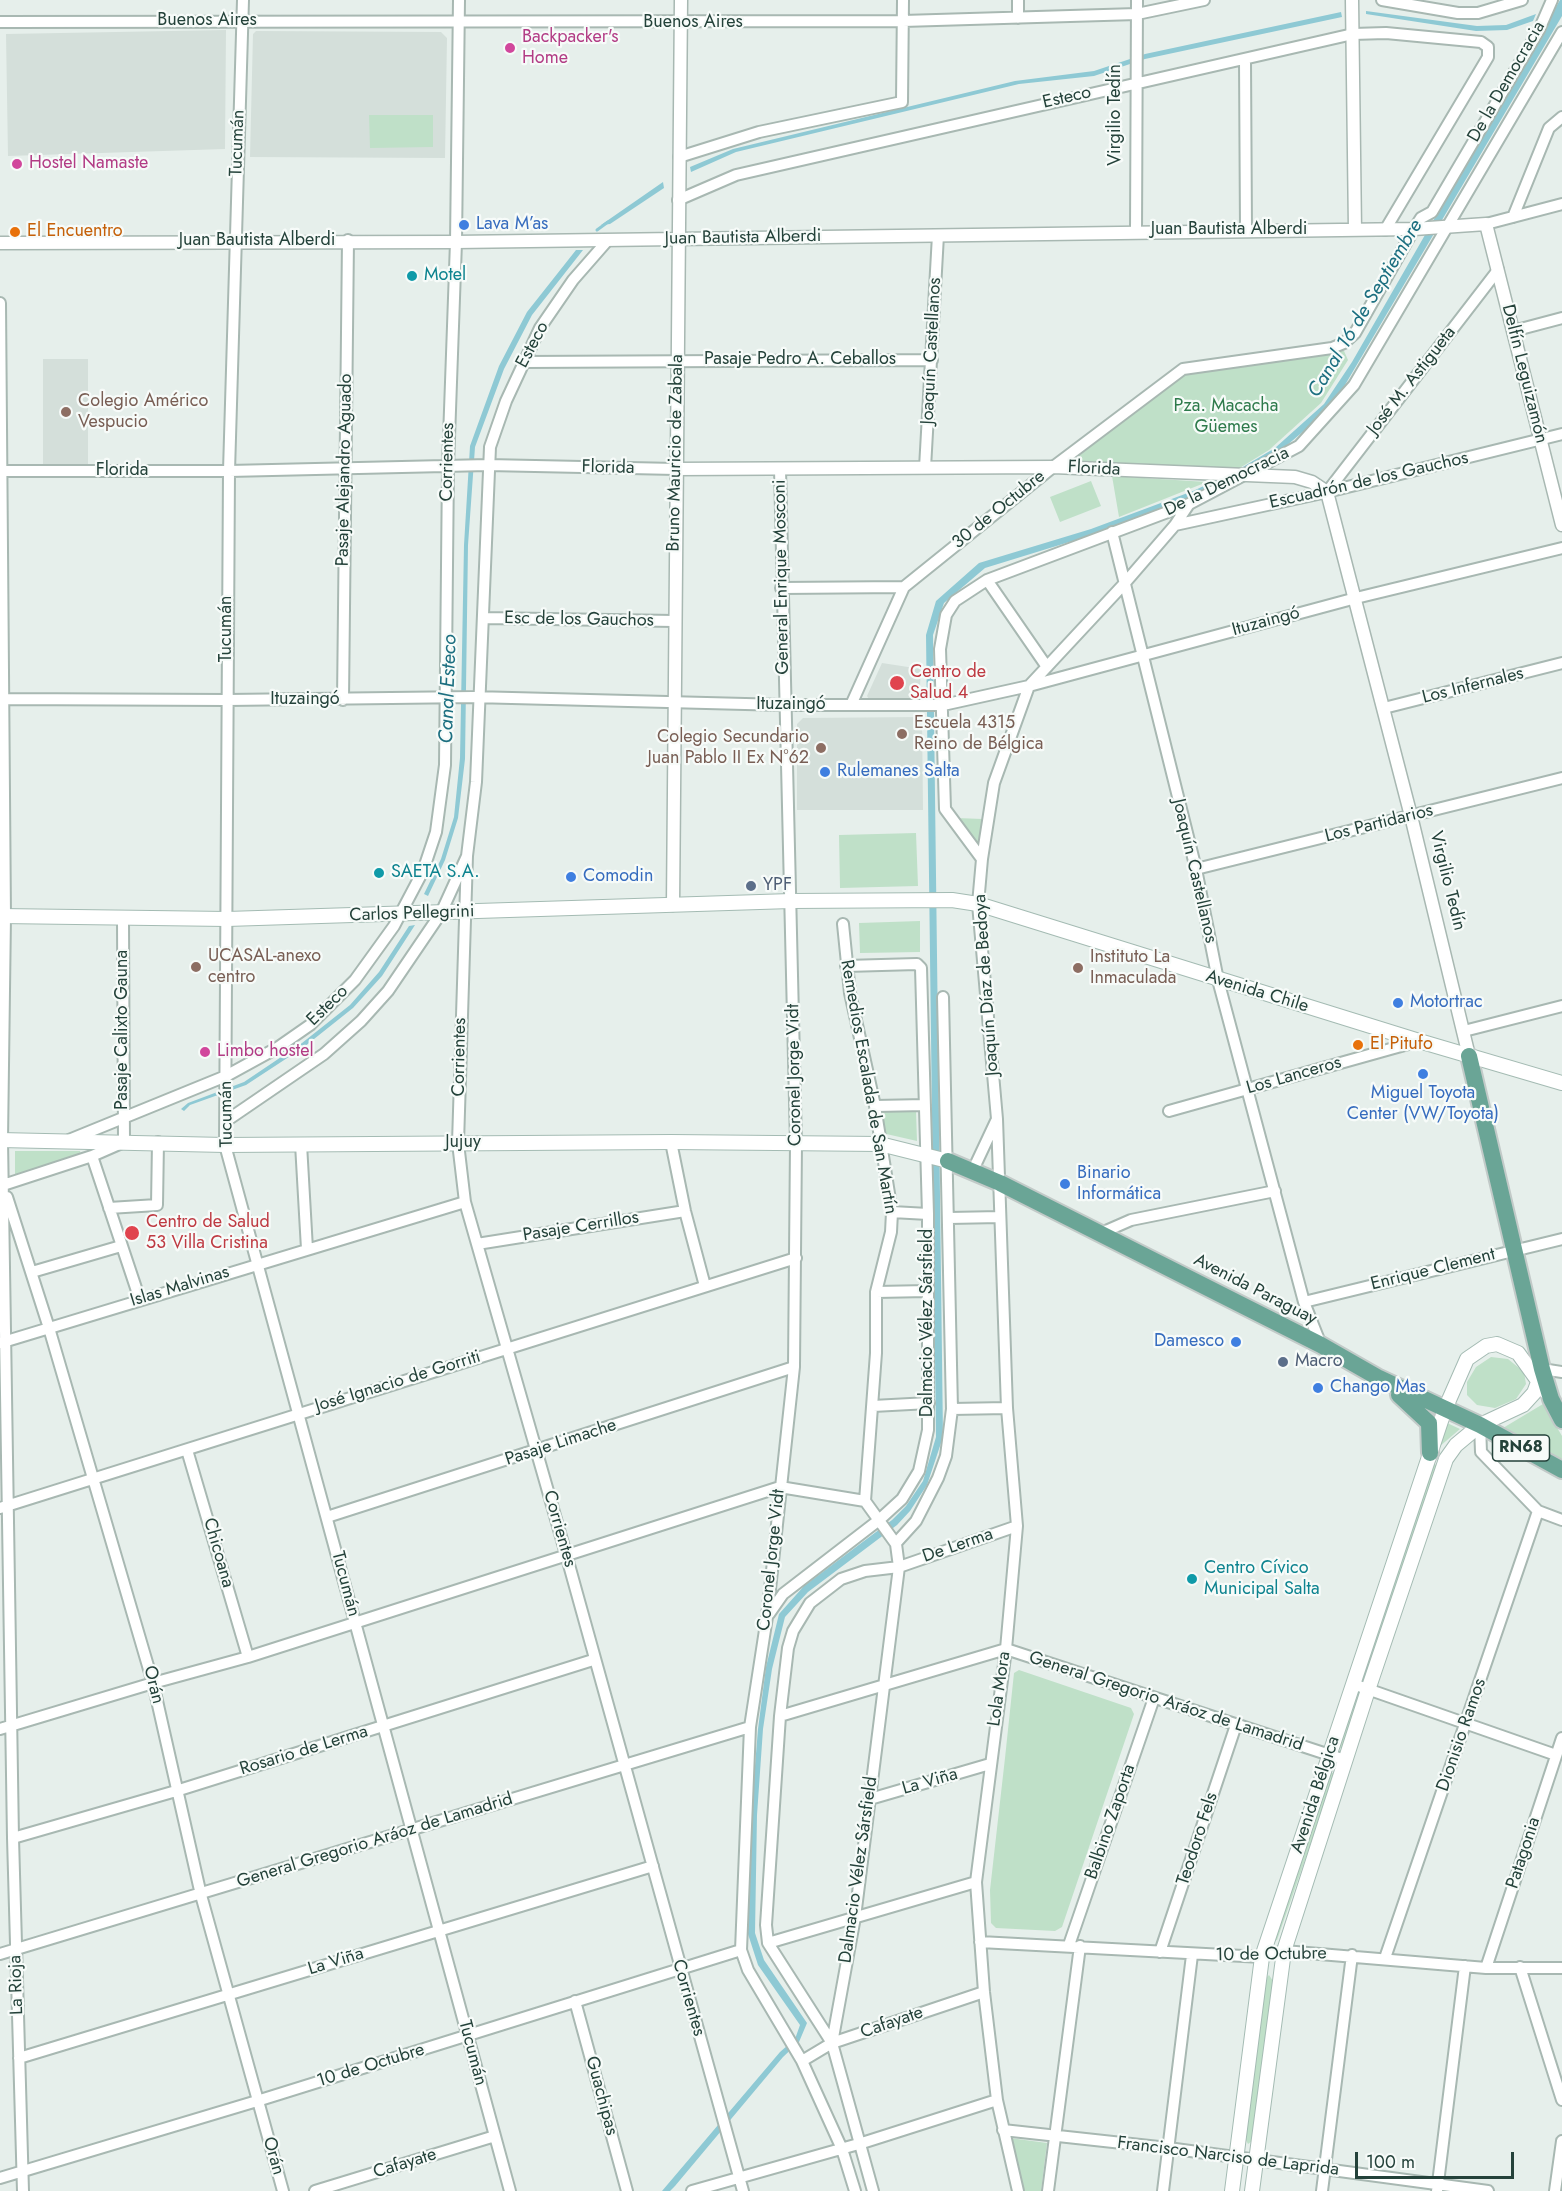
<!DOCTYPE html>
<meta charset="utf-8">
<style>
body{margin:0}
#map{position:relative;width:1562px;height:2191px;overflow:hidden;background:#e6efeb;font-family:Jost,sans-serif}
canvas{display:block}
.scale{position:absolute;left:1355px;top:2152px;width:159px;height:27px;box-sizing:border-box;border:3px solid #24423a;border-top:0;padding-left:8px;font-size:18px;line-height:21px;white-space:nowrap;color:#24423a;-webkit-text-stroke:4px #f7fbf9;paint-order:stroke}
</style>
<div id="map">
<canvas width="1562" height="2191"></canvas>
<div class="scale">100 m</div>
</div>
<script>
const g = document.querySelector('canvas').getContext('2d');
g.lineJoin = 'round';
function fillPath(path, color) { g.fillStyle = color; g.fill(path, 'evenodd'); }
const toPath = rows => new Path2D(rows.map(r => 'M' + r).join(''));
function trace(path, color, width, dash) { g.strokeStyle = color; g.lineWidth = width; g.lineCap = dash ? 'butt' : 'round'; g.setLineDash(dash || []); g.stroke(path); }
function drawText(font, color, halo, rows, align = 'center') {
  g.font = font + ' Jost,sans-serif'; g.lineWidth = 4.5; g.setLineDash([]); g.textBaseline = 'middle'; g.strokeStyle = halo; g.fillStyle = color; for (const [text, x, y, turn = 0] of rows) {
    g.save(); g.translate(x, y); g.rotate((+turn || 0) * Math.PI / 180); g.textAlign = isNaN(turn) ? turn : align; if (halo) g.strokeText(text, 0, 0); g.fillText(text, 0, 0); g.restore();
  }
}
const built = toPath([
 [226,30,225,149,8,156,6,34],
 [256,31,441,32,447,38,445,158,250,157,253,34],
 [43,359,88,359,88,464,43,464],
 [882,663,921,669,919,702,870,701,867,696],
 [922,717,923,810,797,810,797,724,803,718]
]);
const green = toPath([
 [369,115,433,115,433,147,370,148],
 [1334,350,1344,351,1348,360,1321,403,1269,450,1238,469,1072,461,1183,373],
 [1112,476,1207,482,1119,517],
 [1091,481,1101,506,1060,522,1050,497],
 [956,818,983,819,980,851],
 [916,833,918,886,840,888,839,835],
 [920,921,920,952,860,953,859,923],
 [916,1111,917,1141,882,1133,879,1112],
 [15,1151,80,1151,81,1155,15,1175],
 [1491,1357,1508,1359,1524,1372,1526,1384,1516,1399,1495,1408,1477,1405,1467,1395,1467,1382,1476,1367],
 [1543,1404,1562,1436,1562,1459,1503,1428],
 [1447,1423,1460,1429,1439,1447],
 [1435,1464,1437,1466,1364,1678,1361,1676,1432,1466],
 [1019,1670,1131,1708,1134,1714,1062,1927,1055,1931,996,1928,991,1923,990,1890,1005,1758,1014,1673],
 [1355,1698,1359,1700,1344,1747,1339,1749],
 [1329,1772,1333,1773,1334,1777,1277,1940,1274,1941],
 [1269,1975,1273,1981,1252,2141,1248,2144,1245,2138,1266,1978],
 [1010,2138,1047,2143,1041,2191,1023,2191]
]);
const water = toPath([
 [1560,0,1562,0,1562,16,1332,407,1279,452,1197,496,1092,535,985,568,944,603,933,635,943,1437,927,1485,910,1511,897,1525,808,1592,785,1617,772,1669,763,1729,757,1815,755,1933,764,1960,807,2023,799,2042,783,2057,675,2186,670,2191,662,2191,780,2052,795,2039,800,2025,758,1965,748,1934,751,1815,758,1729,766,1667,779,1614,804,1586,892,1520,906,1506,923,1481,936,1437,926,635,936,601,979,563,1091,529,1193,491,1236,471,1275,448,1324,404,1352,362],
 [1366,11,1477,26,1506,25,1536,14,1533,21,1507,30,1476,31,1366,14],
 [1341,12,1342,17,1145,59,1094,76,1019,84,736,152,691,172,690,167,733,149,1015,81,1094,71,1145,54],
 [663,182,664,188,610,224,601,225],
 [576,250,583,250,532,315,504,369,475,447,468,545,465,759,458,818,445,860,428,896,424,894,441,859,454,817,460,758,464,545,470,446,499,366,527,312],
 [415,925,382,976,353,1008,304,1047,246,1085,190,1105,184,1111,181,1109,188,1103,244,1082,302,1043,350,1005,379,972,409,926]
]);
const stream = toPath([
 [597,230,608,222]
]);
const minor = toPath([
 [243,0,229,471,225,1145,510,2191],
 [1382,0,1458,13,1478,13,1522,0],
 [1018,18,1018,0],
 [0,22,903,21,1137,14,1204,0],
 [1245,61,1246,230],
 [679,157,759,132,902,102,903,0],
 [678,200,736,175,1353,34,1386,33,1481,42,1488,47,1488,57,1385,230],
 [1513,217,1549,128,1562,117],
 [1486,224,1562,204],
 [1136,231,1137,0],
 [0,303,5,916,2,1140,13,1838,23,2191],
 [1513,331,1562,318],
 [523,362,932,360],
 [925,468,938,235],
 [780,469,796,1143,794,1367,767,1617,750,1727,741,1950,748,1970,802,2061,842,2149,855,2191],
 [0,471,229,471,488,465,676,469],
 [1327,492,1498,270],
 [1175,525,1327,492,1562,434],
 [1112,532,1196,869,1218,980,1304,1302,1321,1345],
 [987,580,1047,667],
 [781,588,904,587],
 [484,618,674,621],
 [0,699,227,700,473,697,784,705,943,705,1029,686,1356,598,1562,548],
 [343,700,348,240],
 [851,705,904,587,1053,467,1183,369,1332,348,1344,343,1355,333,1414,229,1421,218,1432,212,1539,30,1552,0],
 [1384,708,1562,663],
 [467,856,458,1143,465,1202,566,1554,743,2191],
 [982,859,945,809,940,649,946,615,955,601,987,580,1189,504,1299,446,1354,385,1562,32],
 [1196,869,1562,778],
 [843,924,850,993,875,1106,892,1212,891,1232,876,1292,876,1353,865,1501],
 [1464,1031,1562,1006],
 [875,1106,925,1105],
 [1169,1111,1419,1041],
 [226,1121,324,1054,361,1021,388,991,441,913,467,856,476,782,490,447,506,401,540,328,573,280,608,240],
 [69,1140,226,1076,277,1048,310,1025,355,980,394,926,423,871,436,832,445,765,448,466,456,242,459,0],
 [671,1142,685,1211,705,1286],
 [301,1144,307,1249],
 [92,1156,140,1300],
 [973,1170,996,1121],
 [0,1186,92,1156,124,1142,123,919],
 [7,1197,49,1328,153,1683,201,1895,283,2191],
 [109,1208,157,1205,158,1142],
 [892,1212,928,1214],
 [949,1218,1000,1217],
 [1099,1234,1131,1220,1275,1191],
 [477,1244,685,1211],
 [32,1272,121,1246],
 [876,1292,928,1291],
 [1304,1302,1562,1239],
 [0,1343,465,1202],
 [1542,1369,1562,1372],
 [873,1406,929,1403],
 [952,1409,1007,1408],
 [1480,1425,1481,1452,1538,1511,1562,1520],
 [187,1450,248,1657],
 [0,1508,796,1258],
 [327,1517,794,1367],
 [896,1543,916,1521,938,1478,946,1456,952,1409,943,997],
 [769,1614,783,1594,879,1520,902,1499,919,1471,928,1430,928,1214,921,968,917,964,846,966],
 [1353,1684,1556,1755],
 [780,1716,1006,1649,1345,1760],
 [0,1729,153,1683,248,1657,780,1487,865,1501,896,1544,899,1567,855,1917,832,2043,873,2191],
 [870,1799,990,1764],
 [13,1838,176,1791,593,1660],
 [980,1942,1262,1957,1284,1951,1486,1968,1562,1968],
 [768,1943,976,1882],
 [1069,1945,1154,1698],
 [1160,1952,1236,1725],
 [0,1954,750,1727],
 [1385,1958,1538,1511],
 [1520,1967,1562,2100],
 [1486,1968,1562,1738],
 [575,2001,627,2191],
 [832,2043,768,1943,766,1925,780,1716,788,1648,793,1631,810,1603,841,1579,865,1571,899,1567,1017,1526],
 [19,2058,653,1866],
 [802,2061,832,2043,984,1992],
 [1003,2130,1168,2148,1488,2191],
 [0,2178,257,2101,741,1950],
 [315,2191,495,2136],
 [692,2191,862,2143,997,2100],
 [1018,2191,997,2100,984,1992,976,1882,1006,1649,1017,1526,1007,1408,997,1119,978,904,982,859,994,783,1029,686,1124,584,1175,525,1189,504],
 [1048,2191,1080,1946],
 [1163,2191,1192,1955],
 [1322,2191,1352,1955],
 [1437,2191,1465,1966],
 [1555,2191,1562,2141]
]);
const tertiary = toPath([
 [1352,0,1355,230],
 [0,243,456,242,1414,229,1486,224,1562,525],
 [676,469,1053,467,1295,477,1312,482,1327,492,1411,816,1469,1056],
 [673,905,681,0]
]);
const secondary = toPath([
 [0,916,227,919,791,901,952,900,978,904,1419,1041,1562,1083],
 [0,1140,225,1145,671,1142,880,1144,948,1161],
 [1232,2191,1262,1957,1445,1409,1467,1359,1486,1346,1497,1344,1518,1353,1546,1392],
 [1252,2191,1284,1951,1368,1690,1446,1459,1456,1445,1480,1425,1523,1405,1534,1393,1540,1377]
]);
const primary = toPath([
 [1469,1056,1542,1369,1551,1399,1562,1420],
 [948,1161,1000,1183,1321,1345,1377,1377,1480,1425,1562,1470],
 [1399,1395,1429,1423,1430,1453]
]);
const markers = [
 [510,48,6,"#d1479c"],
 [17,164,6,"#d1479c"],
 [464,225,6,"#3f7fe0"],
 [15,232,6,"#e8710a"],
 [412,276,6,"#0f9aa8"],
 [66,412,6,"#8d6e63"],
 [897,683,8,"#e0444e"],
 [902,734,6,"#8d6e63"],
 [821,748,6,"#8d6e63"],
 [825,772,6,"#3f7fe0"],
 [379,873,6,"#0f9aa8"],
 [571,877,6,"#3f7fe0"],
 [751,886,6,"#5c6f8a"],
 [196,967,6,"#8d6e63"],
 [1078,968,6,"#8d6e63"],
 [1398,1003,6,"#3f7fe0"],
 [1358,1045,6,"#e8710a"],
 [205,1052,6,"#d1479c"],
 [1423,1074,6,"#3f7fe0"],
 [1065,1184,6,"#3f7fe0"],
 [132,1233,8,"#e0444e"],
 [1236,1342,6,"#3f7fe0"],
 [1283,1362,6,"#5c6f8a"],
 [1318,1388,6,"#3f7fe0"],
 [1192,1579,6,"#0f9aa8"]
];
const shields = [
 [1521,1448,57]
];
const shieldNames = [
 ["RN68",1521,1448]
];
const streetNames = [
 ["Buenos Aires",207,21],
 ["Buenos Aires",693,23],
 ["De la Democracia",1507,82,-60],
 ["Esteco",1067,98,-13],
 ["Virgilio Tedín",1116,115,-90],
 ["Tucumán",238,143,-88],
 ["Juan Bautista Alberdi",1229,230],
 ["Juan Bautista Alberdi",743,238,-1],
 ["Juan Bautista Alberdi",257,241],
 ["Esteco",533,345,-62],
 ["Joaquín Castellanos",932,351,-87],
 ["Pasaje Pedro A. Ceballos",800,360],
 ["Delfín Leguizamón",1524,374,76],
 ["José M. Astigueta",1412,381,-52],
 ["Bruno Mauricio de Zabala",676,453,-89],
 ["Corrientes",448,462,-89],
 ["Florida",608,468,1],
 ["Florida",1094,469,3],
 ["Pasaje Alejandro Aguado",345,470,-89],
 ["Florida",122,471],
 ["Escuadrón de los Gauchos",1369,481,-13],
 ["De la Democracia",1227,482,-26],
 ["30 de Octubre",999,510,-39],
 ["General Enrique Mosconi",782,577,-91],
 ["Esc de los Gauchos",579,620,1],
 ["Ituzaingó",1266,622,-15],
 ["Tucumán",227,629,-90],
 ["Los Infernales",1473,686,-14],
 ["Ituzaingó",305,700],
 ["Ituzaingó",791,705],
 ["Los Partidarios",1379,824,-14],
 ["Joaquín Castellanos",1194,871,77],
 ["Virgilio Tedín",1447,881,76],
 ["Carlos Pellegrini",412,914,-2],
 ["Joaquín Díaz de Bedoya",987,985,-94],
 ["Avenida Chile",1257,992,17],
 ["Esteco",328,1006,-44],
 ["Pasaje Calixto Gauna",123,1030,-90],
 ["Corrientes",460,1057,-89],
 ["Coronel Jorge Vidt",795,1075,-91],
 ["Los Lanceros",1294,1076,-16],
 ["Remedios Escalada de San Martín",868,1087,80],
 ["Tucumán",227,1114,-91],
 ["Jujuy",463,1143],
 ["Pasaje Cerrillos",581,1227,-9],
 ["Enrique Clement",1433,1270,-14],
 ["Islas Malvinas",180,1287,-17],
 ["Avenida Paraguay",1255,1290,27],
 ["Dalmacio Vélez Sársfield",928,1323,-90],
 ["José Ignacio de Gorriti",398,1382,-17],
 ["Pasaje Limache",561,1443,-18],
 ["Corrientes",559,1529,74],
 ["De Lerma",958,1546,-19],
 ["Chicoana",218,1553,74],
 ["Coronel Jorge Vidt",772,1560,-84],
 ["Tucumán",345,1584,75],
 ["Orán",153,1685,76],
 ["Lola Mora",1000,1689,-82],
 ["General Gregorio Aráoz de Lamadrid",1166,1702,18],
 ["Dionisio Ramos",1462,1735,-71],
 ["Rosario de Lerma",304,1751,-17],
 ["La Viña",930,1782,-16],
 ["Avenida Bélgica",1316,1795,-72],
 ["Balbino Zaporta",1111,1822,-71],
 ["Teodoro Fels",1198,1839,-72],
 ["General Gregorio Aráoz de Lamadrid",375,1841,-17],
 ["Patagonia",1524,1853,-72],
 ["Dalmacio Vélez Sársfield",859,1870,-82],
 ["10 de Octubre",1271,1955,-1],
 ["La Viña",336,1962,-17],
 ["La Rioja",17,1985,-92],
 ["Corrientes",688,1998,74],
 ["Cafayate",892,2023,-19],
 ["Tucumán",472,2053,75],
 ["10 de Octubre",371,2066,-17],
 ["Guachipas",601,2096,75],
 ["Orán",273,2156,74],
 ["Francisco Narciso de Laprida",1228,2157,7],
 ["Cafayate",405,2164,-17]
];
const hotelNames = [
 ["Backpacker's",522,38],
 ["Home",522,59],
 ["Hostel Namaste",29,164],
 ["Limbo hostel",217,1052]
];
const shopNames = [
 ["Lava M’as",476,225],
 ["Rulemanes Salta",837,772],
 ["Comodin",583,877],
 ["Motortrac",1410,1003],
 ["Miguel Toyota",1423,1094,"center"],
 ["Center (VW/Toyota)",1423,1115,"center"],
 ["Binario",1077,1174],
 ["Informática",1077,1195],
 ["Damesco",1224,1342,"right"],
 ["Chango Mas",1330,1388]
];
const foodNames = [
 ["El Encuentro",27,232],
 ["El Pitufo",1370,1045]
];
const cultureNames = [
 ["Motel",424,276],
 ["SAETA S.A.",391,873],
 ["Centro Cívico",1204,1569],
 ["Municipal Salta",1204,1590]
];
const educationNames = [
 ["Colegio Américo",78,402],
 ["Vespucio",78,423],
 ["Escuela 4315",914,724],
 ["Reino de Bélgica",914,745],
 ["Colegio Secundario",809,738,"right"],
 ["Juan Pablo II Ex N°62",809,759,"right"],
 ["UCASAL-anexo",208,957],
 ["centro",208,978],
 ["Instituto La",1090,958],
 ["Inmaculada",1090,979]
];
const parkNames = [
 ["Pza. Macacha",1226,407],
 ["Güemes",1226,428]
];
const healthNames = [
 ["Centro de",910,673],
 ["Salud 4",910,694],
 ["Centro de Salud",146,1223],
 ["53 Villa Cristina",146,1244]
];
const serviceNames = [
 ["YPF",763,886],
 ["Macro",1295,1362]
];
const waterNames = [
 ["Canal 16 de Septiembre",1366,309,-59],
 ["Canal Esteco",449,689,-88]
];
fillPath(built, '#d4dfda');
fillPath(green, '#bfe0c8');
fillPath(water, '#8ec9d4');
trace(stream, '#8ec9d4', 3);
trace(minor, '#a8b8b2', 14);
trace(tertiary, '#a8b8b2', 15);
trace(secondary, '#a4bbb3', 16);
trace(primary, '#c2cac8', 20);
trace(minor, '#fff', 10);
trace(tertiary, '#fff', 12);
trace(secondary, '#fff', 14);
trace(primary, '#6aa596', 16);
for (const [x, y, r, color] of markers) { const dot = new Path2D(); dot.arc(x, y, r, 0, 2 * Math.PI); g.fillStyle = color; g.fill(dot); trace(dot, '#f7fbf9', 2); }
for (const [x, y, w] of shields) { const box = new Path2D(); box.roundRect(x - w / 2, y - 13, w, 26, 4.5); g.fillStyle = '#f7fbf9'; g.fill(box); trace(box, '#24423a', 1.5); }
drawText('bold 16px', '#24423a', null, shieldNames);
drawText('18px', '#24423a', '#f7fbf9', streetNames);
drawText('18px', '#b23c85', '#f7fbf9', hotelNames, 'left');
drawText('18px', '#366cbe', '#f7fbf9', shopNames, 'left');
drawText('18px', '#c56008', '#f7fbf9', foodNames, 'left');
drawText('18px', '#0d838f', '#f7fbf9', cultureNames, 'left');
drawText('18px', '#785e54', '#f7fbf9', educationNames, 'left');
drawText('18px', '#2d7a4b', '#f7fbf9', parkNames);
drawText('18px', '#be3a42', '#f7fbf9', healthNames, 'left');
drawText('18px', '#4e5e75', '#f7fbf9', serviceNames, 'left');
drawText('italic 20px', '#1c6f80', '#f7fbf9', waterNames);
</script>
